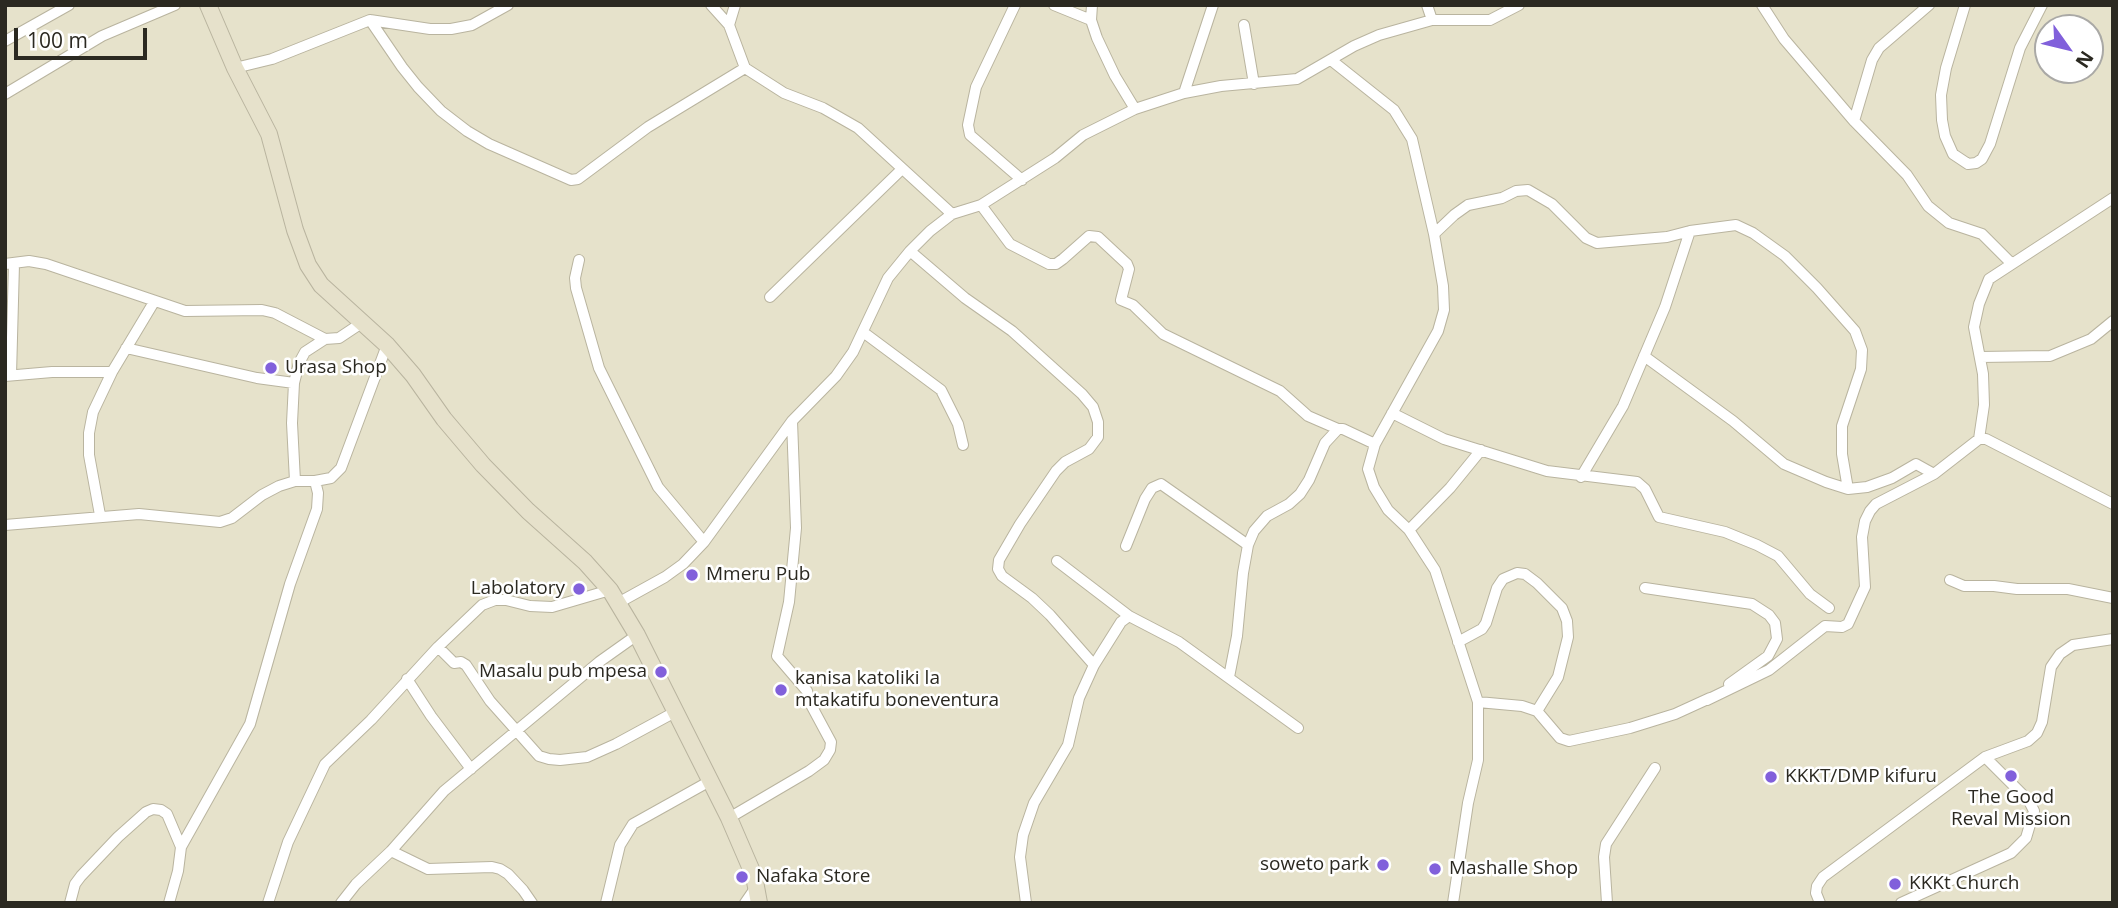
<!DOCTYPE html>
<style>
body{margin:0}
#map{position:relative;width:2118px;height:908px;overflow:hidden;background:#e6e2cb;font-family:"Open Sans",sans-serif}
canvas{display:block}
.frame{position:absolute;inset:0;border:7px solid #2b2921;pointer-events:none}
.north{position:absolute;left:2034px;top:14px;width:70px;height:70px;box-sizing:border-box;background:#fff;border:2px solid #aaa9a6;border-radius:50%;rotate:124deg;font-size:19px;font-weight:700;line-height:28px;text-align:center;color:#2b2921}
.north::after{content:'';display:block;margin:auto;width:24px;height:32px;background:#8160db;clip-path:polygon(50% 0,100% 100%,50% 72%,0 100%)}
.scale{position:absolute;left:14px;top:28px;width:133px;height:32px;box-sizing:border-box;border:4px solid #2b2921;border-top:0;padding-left:9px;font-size:21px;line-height:24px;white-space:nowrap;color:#2b2921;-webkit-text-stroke:5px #fff;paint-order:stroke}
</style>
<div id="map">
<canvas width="2118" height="908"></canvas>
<div class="frame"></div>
<div class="north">N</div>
<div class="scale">100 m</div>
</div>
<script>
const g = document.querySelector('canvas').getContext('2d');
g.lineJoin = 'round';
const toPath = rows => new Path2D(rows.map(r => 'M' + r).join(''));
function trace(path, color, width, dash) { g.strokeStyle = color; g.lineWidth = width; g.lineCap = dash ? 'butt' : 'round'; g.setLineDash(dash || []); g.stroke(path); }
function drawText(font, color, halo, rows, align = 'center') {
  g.font = font + ' "Open Sans",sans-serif'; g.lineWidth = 5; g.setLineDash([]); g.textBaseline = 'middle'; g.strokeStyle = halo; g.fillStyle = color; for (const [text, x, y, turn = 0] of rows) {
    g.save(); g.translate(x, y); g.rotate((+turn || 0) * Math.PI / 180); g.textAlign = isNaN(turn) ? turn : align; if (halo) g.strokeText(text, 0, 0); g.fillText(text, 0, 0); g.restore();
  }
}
const street = toPath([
 [711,5,729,25,745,68,784,93,823,108,858,128,952,214],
 [1015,5,976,87,968,125,970,135,1022,180],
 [1054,5,1091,20],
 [1092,5,1091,20,1097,38,1115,76,1135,109],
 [1427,5,1432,20],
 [1762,5,1784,39,1854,121,1907,175,1928,206,1949,223,1982,234,2012,264],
 [1965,5,1946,68,1941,95,1942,120,1945,136,1953,154,1968,164,1976,163,1982,159,1990,144,2020,48,2042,5],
 [370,20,402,67,418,87,441,111,467,131,489,144,571,180,578,179,648,127,745,68],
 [729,25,735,5],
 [1244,25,1254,84],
 [5,41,69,5],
 [1331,60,1394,110,1412,139,1434,234,1443,286,1444,310,1438,331,1375,444,1368,469,1374,487,1388,510,1409,530,1435,570,1478,702,1478,760,1468,803,1453,903],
 [235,68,272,59,370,20,430,29,451,29,472,25,508,5],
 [1184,93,1213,5],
 [5,94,102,36,175,5],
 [1854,121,1872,60,1879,48,1929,5],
 [981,205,1010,244,1049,264,1056,264,1063,259,1089,236,1098,237,1127,264,1129,269,1121,300,1133,305,1163,334,1280,391,1308,416,1338,429],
 [1434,234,1454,215,1468,205,1502,198,1516,191,1528,190,1552,204,1586,238,1597,243,1667,237,1690,231,1736,225,1753,233,1785,256,1817,288,1855,331,1862,350,1861,369,1842,426,1842,454,1848,489],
 [910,251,965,298,1012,331,1082,394,1093,407,1098,422,1098,437,1089,449,1065,462,1056,471,1020,524,999,560,998,569,1002,576,1032,598,1050,615,1094,665],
 [579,260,575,278,576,288,599,368,658,487,704,542],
 [5,264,29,261,46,264,185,311,262,310,275,313,325,339,339,338,363,322],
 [770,297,902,169],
 [863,332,941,390,958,424,963,445],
 [126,348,257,378,294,383],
 [1644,356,1733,421,1784,464,1826,482,1848,489,1867,487,1892,478,1916,464,1934,474],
 [1980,357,2050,356,2091,339,2113,321],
 [11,375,14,264],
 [5,376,52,372,112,372],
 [1392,413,1444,439,1547,471,1637,482,1645,489,1659,517,1725,532,1757,545,1778,556,1810,594,1829,608],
 [1979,439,1984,405,1983,374,1974,327,1979,304,1989,279,2113,198],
 [1581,477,1623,406,1665,307,1690,231],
 [295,481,292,423,294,383,299,363,305,352,325,339],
 [100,515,89,455,89,433,93,412,112,372,154,302],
 [5,525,139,514,220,522,232,518,262,495,279,486,295,481,315,481,331,478,341,468,387,345],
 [1409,530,1450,488,1481,450],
 [1126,546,1145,499,1152,488,1161,484,1248,545],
 [1057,561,1129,616],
 [1950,580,1964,586,1994,586,2017,589,2068,589,2113,598],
 [1645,588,1752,604,1769,615,1775,623,1777,639,1768,656,1729,684],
 [618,603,665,577,683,564,704,542,792,421,836,376,853,352,888,278,910,251,930,231,952,214,981,205,1055,158,1083,135,1135,109,1184,93,1221,86,1297,79,1354,46,1379,35,1432,20,1490,20,1519,5],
 [1458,642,1482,629,1486,623,1497,588,1503,579,1517,573,1525,574,1537,583,1562,608,1567,621,1568,637,1558,677,1537,711],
 [438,647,454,663,461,662,466,665,490,701,539,756,549,759,560,760,587,757,616,744,675,712],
 [1229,677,1237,636,1243,573,1248,545,1254,531,1267,516,1289,504,1300,494,1309,480,1325,443,1338,429,1343,429,1375,444],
 [407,679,431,716,471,769],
 [1707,700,1769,670,1825,626,1842,627,1848,624,1865,587,1862,537,1865,521,1870,511,1876,504,1934,474,1979,439,1986,439,2113,504],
 [1478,702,1522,706,1537,711,1560,738,1569,741,1630,728,1675,714,1710,698],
 [729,818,809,771,824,760,830,750,831,742,810,703,807,691,777,656,789,602,796,528,792,421],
 [391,851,428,869,492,867,500,869,508,874,523,890,532,903],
 [70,903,75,884,81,876,118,837,146,812,153,809,161,810,167,814,181,847],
 [169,903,178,871,181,847,250,724,290,584,317,509,318,493,315,481],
 [268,903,288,842,325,764,371,720,438,647,482,605,495,600,506,600,530,606,552,607,610,590],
 [341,903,356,884,391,851,444,791,599,662,637,635],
 [606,903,620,845,633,824,710,781],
 [745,903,756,887],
 [1026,903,1020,857,1023,835,1034,803,1068,745,1079,698,1094,665,1121,622,1129,616,1179,642,1298,728],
 [1607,903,1604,857,1606,844,1655,768],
 [1820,903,1816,893,1817,886,1823,877,1985,757,2028,741,2037,733,2042,722,2051,667,2060,654,2073,645,2113,639],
 [1901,903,2011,853,2026,838,2034,811,2029,801,1985,757]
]);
const secondary = toPath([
 [208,5,235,68,269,134,295,230,308,265,321,285,387,345,413,375,444,419,483,465,528,511,585,562,610,590,637,635,729,818,754,876,759,903]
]);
const markers = [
 [271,368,7,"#8160db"],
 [692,575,7,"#8160db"],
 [579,589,7,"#8160db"],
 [661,672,7,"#8160db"],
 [781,690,7,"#8160db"],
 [2011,776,7,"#8160db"],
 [1771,777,7,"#8160db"],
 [1383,865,7,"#8160db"],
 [1435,869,7,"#8160db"],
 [742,877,7,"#8160db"],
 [1895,884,7,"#8160db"]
];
const poiNames = [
 ["Urasa Shop",285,368],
 ["Mmeru Pub",706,575],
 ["Labolatory",565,589,"right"],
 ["Masalu pub mpesa",647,672,"right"],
 ["kanisa katoliki la",795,679],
 ["mtakatifu boneventura",795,701],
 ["KKKT/DMP kifuru",1785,777],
 ["The Good",2011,798,"center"],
 ["Reval Mission",2011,820,"center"],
 ["soweto park",1369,865,"right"],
 ["Mashalle Shop",1449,869],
 ["Nafaka Store",756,877],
 ["KKKt Church",1909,884]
];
trace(street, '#b9b49f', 12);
trace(secondary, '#b9b49f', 18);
trace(street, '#fff', 10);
trace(secondary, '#e6e1cb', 16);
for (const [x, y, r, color] of markers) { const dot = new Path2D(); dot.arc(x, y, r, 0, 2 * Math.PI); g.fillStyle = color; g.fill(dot); trace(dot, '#fff', 2.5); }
drawText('19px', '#2b2921', '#fff', poiNames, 'left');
</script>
